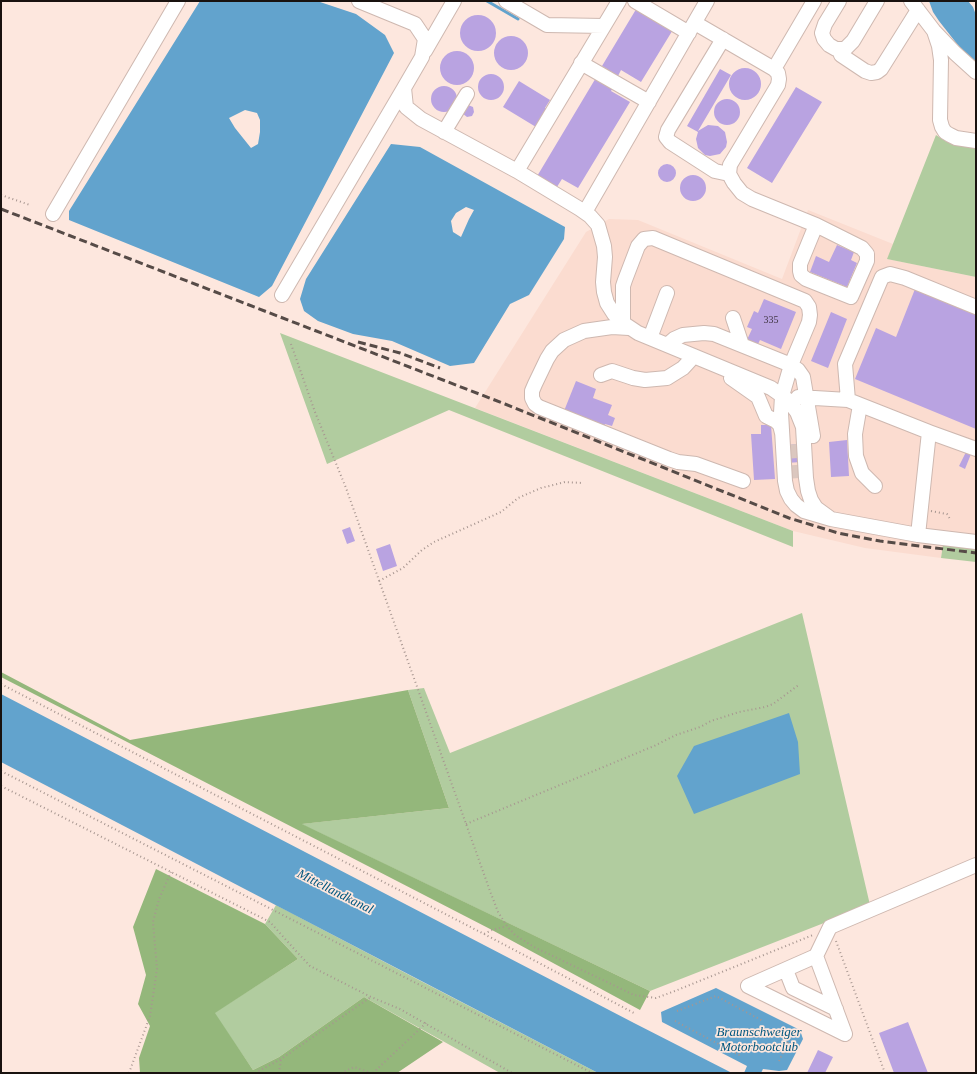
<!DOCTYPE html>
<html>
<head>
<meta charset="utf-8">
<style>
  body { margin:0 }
  #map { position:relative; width:977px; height:1074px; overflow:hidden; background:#fde7de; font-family:"Times New Roman",serif }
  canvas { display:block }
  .frame { position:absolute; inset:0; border:2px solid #19120f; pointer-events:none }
</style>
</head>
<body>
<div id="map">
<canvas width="977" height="1074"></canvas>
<div class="frame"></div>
</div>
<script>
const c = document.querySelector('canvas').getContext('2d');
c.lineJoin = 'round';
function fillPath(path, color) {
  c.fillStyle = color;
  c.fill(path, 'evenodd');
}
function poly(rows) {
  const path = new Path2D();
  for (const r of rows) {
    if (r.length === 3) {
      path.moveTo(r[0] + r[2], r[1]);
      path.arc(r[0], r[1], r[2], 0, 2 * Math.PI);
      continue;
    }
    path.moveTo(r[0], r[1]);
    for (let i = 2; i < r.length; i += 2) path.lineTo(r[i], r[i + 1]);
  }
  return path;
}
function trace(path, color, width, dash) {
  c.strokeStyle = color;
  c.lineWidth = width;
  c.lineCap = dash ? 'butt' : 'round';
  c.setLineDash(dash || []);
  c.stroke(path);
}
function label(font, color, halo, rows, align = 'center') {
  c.font = font + ' "Times New Roman",serif';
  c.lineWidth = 3.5;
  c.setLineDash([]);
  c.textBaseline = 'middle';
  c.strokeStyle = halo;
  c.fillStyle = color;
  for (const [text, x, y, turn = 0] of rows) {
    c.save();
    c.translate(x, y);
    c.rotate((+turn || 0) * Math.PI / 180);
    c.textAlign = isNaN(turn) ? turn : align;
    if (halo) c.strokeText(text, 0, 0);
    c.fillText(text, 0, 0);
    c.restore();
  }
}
fillPath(poly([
  [808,210,893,244,888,259,976,277,976,536,945,532,941,558,865,548,793,531,475,408,586,232,609,219,638,220,782,279]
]), '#fbdcd0');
fillPath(poly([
  [936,135,947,142,976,145,976,277,887,259],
  [280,333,793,531,793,547,449,410,327,464],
  [976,536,976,562,941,558,944,538],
  [802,613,870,905,650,991,301,824,449,808,408,690,424,688,450,753],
  [276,905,415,978,598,1073,500,1073,364,997,279,1057,253,1070,214,1013,298,959,265,924]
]), '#b1cc9f');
fillPath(poly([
  [1,672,130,740,408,690,449,808,302,824,650,991,640,1010,492,930,1,677],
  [156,869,265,924,298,959,215,1013,253,1070,279,1057,364,997,443,1042,397,1073,140,1073,139,1058,150,1026,138,1004,146,975,133,927]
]), '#94b77b');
fillPath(poly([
  [200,1,317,1,356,14,385,35,394,53,272,286,259,297,69,220,69,211],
  [245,110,257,113,260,120,260,132,258,144,251,148,235,128,229,118],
  [929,1,968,1,973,7,976,15,976,62,961,49,939,21,933,12],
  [391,144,420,147,565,227,564,239,529,295,510,304,474,363,450,366,392,341,353,334,318,321,304,311,300,299,306,279],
  [466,207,474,210,469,219,461,237,453,232,451,221,456,213],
  [1,694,634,1023,732,1073,598,1073,1,762],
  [789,713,798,742,800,774,694,814,677,776,694,746],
  [716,988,800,1030,803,1039,787,1070,779,1071,763,1069,761,1073,744,1073,747,1066,662,1022,661,1012]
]), '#62a3cd');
trace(poly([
  [487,1,518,19]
]), '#62a3cd', 3);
fillPath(poly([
  [638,6,654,16,652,19,656,22,658,18,674,28,641,82,621,70,618,76,602,66],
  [478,33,18],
  [511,53,17],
  [457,68,17],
  [745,84,16],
  [720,69,731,75,698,131,708,125,718,126,725,132,727,142,726,147,720,154,710,156,705,155,698,148,696,139,698,132,687,126],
  [491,87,13],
  [597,76,614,86,611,91,630,102,578,188,562,179,555,190,536,178],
  [519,81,550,100,545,108,551,112,536,127,503,107],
  [444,99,13],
  [796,87,822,102,772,183,747,168],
  [727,112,13],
  [468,105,473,107,474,112,472,116,467,117,462,113],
  [667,173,9],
  [693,188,13],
  [837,245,854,252,851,260,857,263,847,287,810,272,816,256,829,262],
  [915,289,976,314,976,429,855,379,876,328,896,337],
  [764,299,796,312,781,349,760,340,757,346,746,342,752,329,747,327,754,311,758,313],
  [831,312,847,319,828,368,811,361],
  [576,381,596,389,593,398,612,405,608,415,615,418,612,426,605,424,604,427,564,411],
  [761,425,771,425,775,479,754,480,751,434,761,434],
  [847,440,849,476,831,477,829,442],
  [800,444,801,462,786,463,785,445],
  [966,452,971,454,965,469,959,466],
  [350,527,355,541,347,544,342,530],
  [390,544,397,566,383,571,376,549],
  [908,1022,928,1073,894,1073,879,1033],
  [818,1050,833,1057,825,1073,807,1073]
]), '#b9a3e1');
trace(poly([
  [797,444,799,478]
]), '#dbc7bf', 14, [14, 7]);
const minor = poly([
  [359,1,415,24,425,39,422,57,404,88,406,107,421,119,517,171,580,209,590,216,598,225,604,246,605,257,603,282,604,292,607,303,614,314,623,323,638,333,771,388,788,400,797,412,803,427,806,478,808,491,811,500,816,508,831,519],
  [506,1,547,25,604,26],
  [635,1,689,33],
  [814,1,774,69,778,73,779,79,778,85,730,165,729,174,734,183,742,193,752,199,816,225],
  [839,1,825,24,822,33,824,39,829,45,836,49,845,49,853,41,877,1],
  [911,1,934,31,955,53,976,72],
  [695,23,774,69],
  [934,31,939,46,941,60,940,120,942,127,945,132,950,135,956,138,976,141],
  [723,39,668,130,666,137,670,142,715,171,729,174],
  [839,49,841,55,865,71,871,73,877,72,881,69,918,10],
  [425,51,454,1],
  [581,63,649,102],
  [444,132,467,94],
  [517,171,619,1],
  [585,212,707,1],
  [53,214,178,1],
  [816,225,862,248,867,254,867,261,851,297,806,279,801,275,800,271,800,264,816,225],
  [282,295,404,88],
  [733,318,742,345],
  [623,323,623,286,625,280,638,246,644,239,653,238,805,301,809,307,810,315,809,322,791,365,782,396,781,413,785,481,787,491,791,499,796,505,804,511,831,519,918,535,976,542],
  [629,328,612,327,584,331,564,340,552,351,547,359,535,384,532,391,532,398,535,404,539,407,669,459,678,462,696,464,743,481],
  [650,338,667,293],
  [667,345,674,339,683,335,704,333,714,334,791,365,798,370,803,377,813,436],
  [601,375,612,371,633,378,645,380,667,378,683,368,694,356],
  [731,378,758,397,766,416,776,421,780,425,782,433],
  [798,397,848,400,929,432,918,535],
  [848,400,845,364,882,277,890,274,905,278,976,307],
  [860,405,855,434,856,456,862,473,875,486],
  [929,432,976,449],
  [816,956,748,986,845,1034],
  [786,970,793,988,836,1009],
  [845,1034,816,956,830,927,976,865]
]);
trace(minor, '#ceb8b0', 16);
trace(poly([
  [1,195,30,205],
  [291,344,315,412,346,488,490,891,498,912,507,926,515,935,534,947,634,995,656,998,675,991,813,935],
  [931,511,947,514,950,519],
  [379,581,403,568,422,550,434,542,501,512,518,498,541,488,565,482,583,483],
  [1,684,484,934,492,930,507,926],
  [1,771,592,1073],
  [1,786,270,922,296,951,310,966,371,997,400,1009,512,1073],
  [466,824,654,746,676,735,700,727,711,721,739,712,765,707,773,704,800,684],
  [484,934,634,1013],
  [836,941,885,1073],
  [677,1011,716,996,763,1021],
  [675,1021,741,1056],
  [779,1061,790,1038],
  [129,1073,150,1016,157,969,153,922,159,899,171,872],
  [255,1073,281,1059,371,997],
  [279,1073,281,1059],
  [341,1073,354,1067,371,1073],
  [373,1073,426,1023]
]), '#a79690', 2, [1, 3]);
trace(minor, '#fff', 14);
trace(poly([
  [1,209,505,404,789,518,838,533,880,541,976,553],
  [358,342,400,353,440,368]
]), '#564b47', 3, [8, 4]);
label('10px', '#413644', null, [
  ["335",771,320]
]);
label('italic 13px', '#00567f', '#fde7de', [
  ["Mittellandkanal",335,892,27],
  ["Braunschweiger",759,1033],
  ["Motorbootclub",759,1048]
]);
</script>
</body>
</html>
